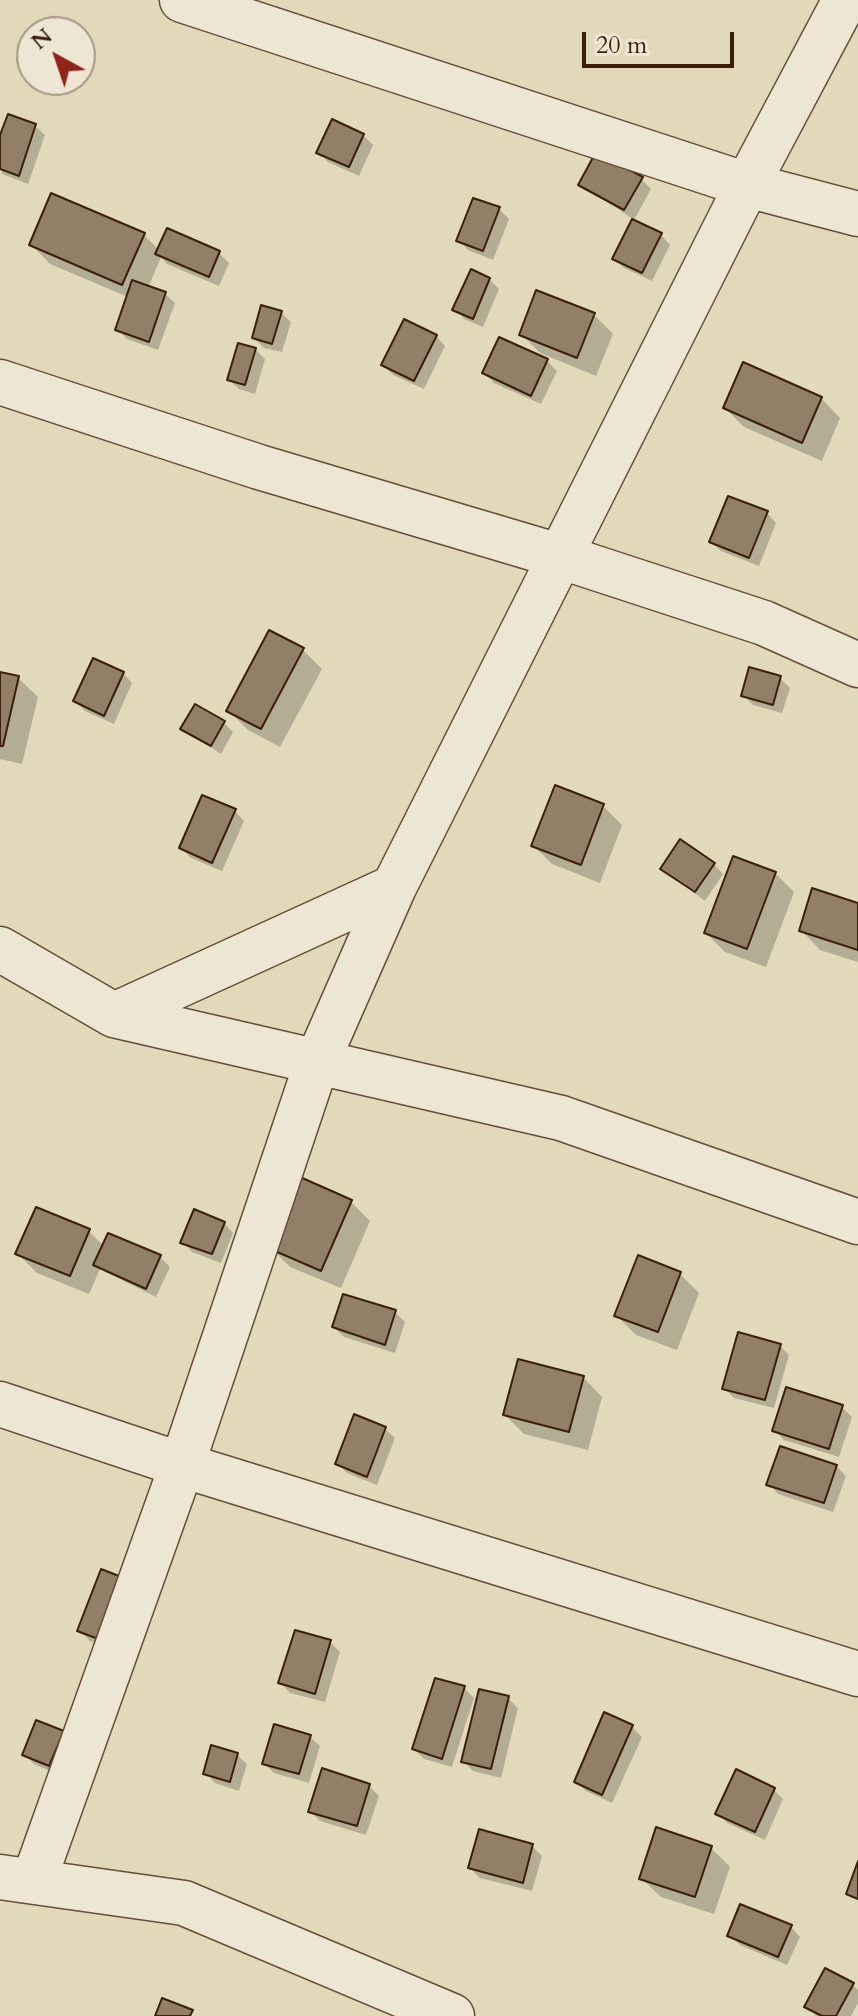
<!DOCTYPE html>
<html>
<head>
<meta charset="utf-8">
<style>
  body { margin:0 }
  #map { position:relative; width:858px; height:2016px; overflow:hidden; background:#e2d9bb; font-family:Cardo,serif }
  canvas { display:block }
  .north { position:absolute; left:16px; top:16px; width:80px; height:80px; box-sizing:border-box; background:#ece6d3; border:2px solid #a69684; border-radius:50%; rotate:320deg; font-size:22px; font-weight:700; line-height:32px; text-align:center; color:#3c1e0d }
  .north::after { content:''; display:block; margin:auto; width:28px; height:36px; background:#8f2418; clip-path:polygon(50% 0,100% 100%,50% 72%,0 100%) }
  .scale { position:absolute; left:582px; top:32px; width:152px; height:36px; box-sizing:border-box; border:4px solid #3c1e0d; border-top:0; padding-left:10px; font-size:24px; line-height:28px; white-space:nowrap; color:#3c1e0d; -webkit-text-stroke:6px #ece6d3; paint-order:stroke }
</style>
</head>
<body>
<div id="map">
<canvas width="858" height="2016"></canvas>
<div class="north">N</div>
<div class="scale">20 m</div>
</div>
<script>
const c = document.querySelector('canvas').getContext('2d');
c.lineJoin = 'round';
function fillPath(path, color) {
  c.fillStyle = color;
  c.fill(path, 'evenodd');
}
function poly(rows) {
  const path = new Path2D();
  for (const r of rows) {
    path.moveTo(r[0], r[1]);
    for (let i = 2; i < r.length; i += 2) path.lineTo(r[i], r[i + 1]);
  }
  return path;
}
function trace(path, color, width, dash) {
  c.strokeStyle = color;
  c.lineWidth = width;
  c.lineCap = dash ? 'butt' : 'round';
  c.setLineDash(dash || []);
  c.stroke(path);
}
fillPath(poly([
  [35,126,45,135,28,184,2,174,0,141],
  [363,135,373,145,359,176,328,162,319,153],
  [641,179,651,189,634,220,581,184],
  [499,209,509,219,493,260,468,250,459,240],
  [143,234,159,250,219,253,229,263,219,286,167,264,161,257,148,288,165,294,175,303,158,350,127,339,117,329,128,297,50,264,31,244],
  [661,235,670,245,652,281,624,268,614,259],
  [489,279,499,289,483,327,464,319,455,309],
  [281,313,291,322,282,352,264,348,254,338],
  [594,315,613,334,596,376,540,353,521,334],
  [436,336,445,346,424,389,393,375,383,365],
  [255,349,265,359,255,394,239,389,229,380],
  [547,361,557,371,541,404,494,383,484,373],
  [821,398,840,418,822,461,744,427,725,408],
  [767,513,776,523,759,566,721,551,711,542],
  [303,650,322,669,280,747,248,730,229,711],
  [123,673,132,683,114,724,85,711,75,701],
  [0,674,18,678,38,697,22,764,0,759],
  [780,678,790,688,782,713,753,705,743,695],
  [224,723,233,732,221,754,183,729],
  [603,806,622,825,600,883,552,864,533,845],
  [235,811,244,821,222,871,191,858,181,848],
  [714,864,723,874,705,901,663,869],
  [775,873,794,892,766,967,725,952,706,933],
  [858,905,858,962,820,950,801,930],
  [351,1202,370,1221,341,1288,290,1267,271,1248],
  [224,1223,233,1233,221,1263,192,1252,183,1242],
  [88,1231,104,1246,160,1257,170,1267,156,1297,100,1269,89,1294,37,1273,18,1254],
  [679,1273,699,1293,677,1350,636,1335,617,1316],
  [395,1312,405,1322,395,1353,344,1337,334,1327],
  [780,1346,789,1355,774,1408,734,1398,724,1388],
  [583,1377,602,1397,588,1450,524,1434,505,1415],
  [842,1407,852,1417,839,1457,784,1440,774,1430],
  [385,1429,395,1438,377,1485,347,1473,338,1464],
  [836,1466,846,1476,833,1512,778,1494,769,1484],
  [102,1572,119,1652,90,1641,80,1631],
  [330,1642,340,1652,325,1702,290,1693,281,1683],
  [464,1688,474,1698,452,1767,424,1759,414,1749],
  [508,1698,518,1708,501,1778,473,1771,463,1761],
  [632,1727,642,1737,612,1803,586,1791,576,1781],
  [63,1733,72,1743,59,1775,34,1764,24,1754],
  [310,1737,320,1746,309,1783,274,1773,264,1763],
  [237,1755,247,1764,239,1791,215,1783,206,1773],
  [369,1786,379,1796,366,1835,320,1821,310,1811],
  [774,1790,783,1799,765,1840,727,1823,718,1813],
  [532,1846,542,1856,532,1891,480,1878,470,1868],
  [711,1848,730,1867,714,1914,661,1897,641,1878],
  [791,1927,800,1937,787,1965,740,1945,730,1935],
  [853,1985,858,1990,858,2003,851,2016,816,2016,807,2006]
]), '#0003');
const building = poly([
  [8,114,36,124,19,176,0,169,0,135,8,114],
  [332,119,364,134,349,167,316,153,332,119],
  [596,152,643,177,624,210,578,185,596,152],
  [51,193,145,233,122,285,29,245,51,193],
  [473,198,500,207,483,251,456,241,473,198],
  [632,219,662,233,642,273,612,259,632,219],
  [167,228,220,251,209,277,155,254,167,228],
  [471,269,490,278,473,319,452,310,471,269],
  [132,280,166,292,149,342,115,330,132,280],
  [536,290,595,313,577,358,519,335,536,290],
  [261,305,282,311,272,344,252,338,261,305],
  [404,319,437,335,414,381,381,365,404,319],
  [499,337,548,359,531,396,482,373,499,337],
  [238,343,256,348,245,385,227,380,238,343],
  [743,362,822,397,802,443,723,408,743,362],
  [728,496,768,511,749,558,709,542,728,496],
  [269,630,304,648,261,729,226,711,269,630],
  [93,658,124,672,104,716,73,701,93,658],
  [749,667,781,676,773,705,741,696,749,667],
  [0,672,19,676,3,746,0,746,0,672],
  [195,704,225,721,211,746,180,729,195,704],
  [555,785,604,804,581,865,531,846,555,785],
  [202,795,236,809,212,863,179,848,202,795],
  [680,839,715,863,695,892,660,869,680,839],
  [733,856,776,872,747,949,704,933,733,856],
  [812,888,858,903,858,950,799,931,812,888],
  [300,1177,352,1200,321,1271,268,1248,300,1177],
  [36,1207,90,1229,70,1276,15,1254,36,1207],
  [194,1209,225,1222,212,1254,180,1243,194,1209],
  [108,1233,161,1255,146,1289,93,1265,108,1233],
  [638,1255,681,1272,658,1332,614,1316,638,1255],
  [343,1294,396,1310,385,1345,332,1327,343,1294],
  [738,1332,781,1344,765,1400,722,1389,738,1332],
  [518,1359,584,1376,569,1432,503,1415,518,1359],
  [786,1387,843,1405,829,1449,772,1431,786,1387],
  [354,1414,386,1427,367,1477,335,1464,354,1414],
  [780,1446,837,1465,824,1503,766,1485,780,1446],
  [101,1569,132,1581,109,1643,77,1631,101,1569],
  [295,1630,331,1640,315,1694,278,1683,295,1630],
  [435,1678,465,1686,442,1759,412,1749,435,1678],
  [479,1689,509,1696,491,1769,461,1762,479,1689],
  [604,1712,633,1725,602,1795,574,1782,604,1712],
  [36,1720,64,1731,49,1766,22,1755,36,1720],
  [274,1724,311,1735,299,1774,262,1764,274,1724],
  [211,1745,238,1753,230,1782,203,1774,211,1745],
  [322,1768,370,1784,357,1826,308,1812,322,1768],
  [736,1769,775,1788,755,1832,715,1814,736,1769],
  [656,1827,712,1846,695,1897,639,1879,656,1827],
  [479,1829,533,1844,523,1883,468,1868,479,1829],
  [858,1861,858,1899,846,1894,858,1861],
  [740,1904,792,1925,778,1957,727,1936,740,1904],
  [825,1968,854,1983,836,2016,822,2016,804,2007,825,1968],
  [162,1998,193,2010,190,2016,155,2016,162,1998]
]);
fillPath(building, '#927f67');
trace(building, '#3c1e0d', 2);
const minor = poly([
  [182,0,747,185,858,214],
  [0,382,259,467,559,556,764,623,858,665],
  [0,949,114,1015,561,1118,858,1222],
  [114,1015,394,887],
  [0,1404,182,1465,858,1674],
  [0,1877,184,1903,452,2016],
  [34,1880,182,1465,317,1062,394,887,747,185,845,0]
]);
trace(minor, '#664d38', 47);
trace(minor, '#ece6d3', 44);
</script>
</body>
</html>
